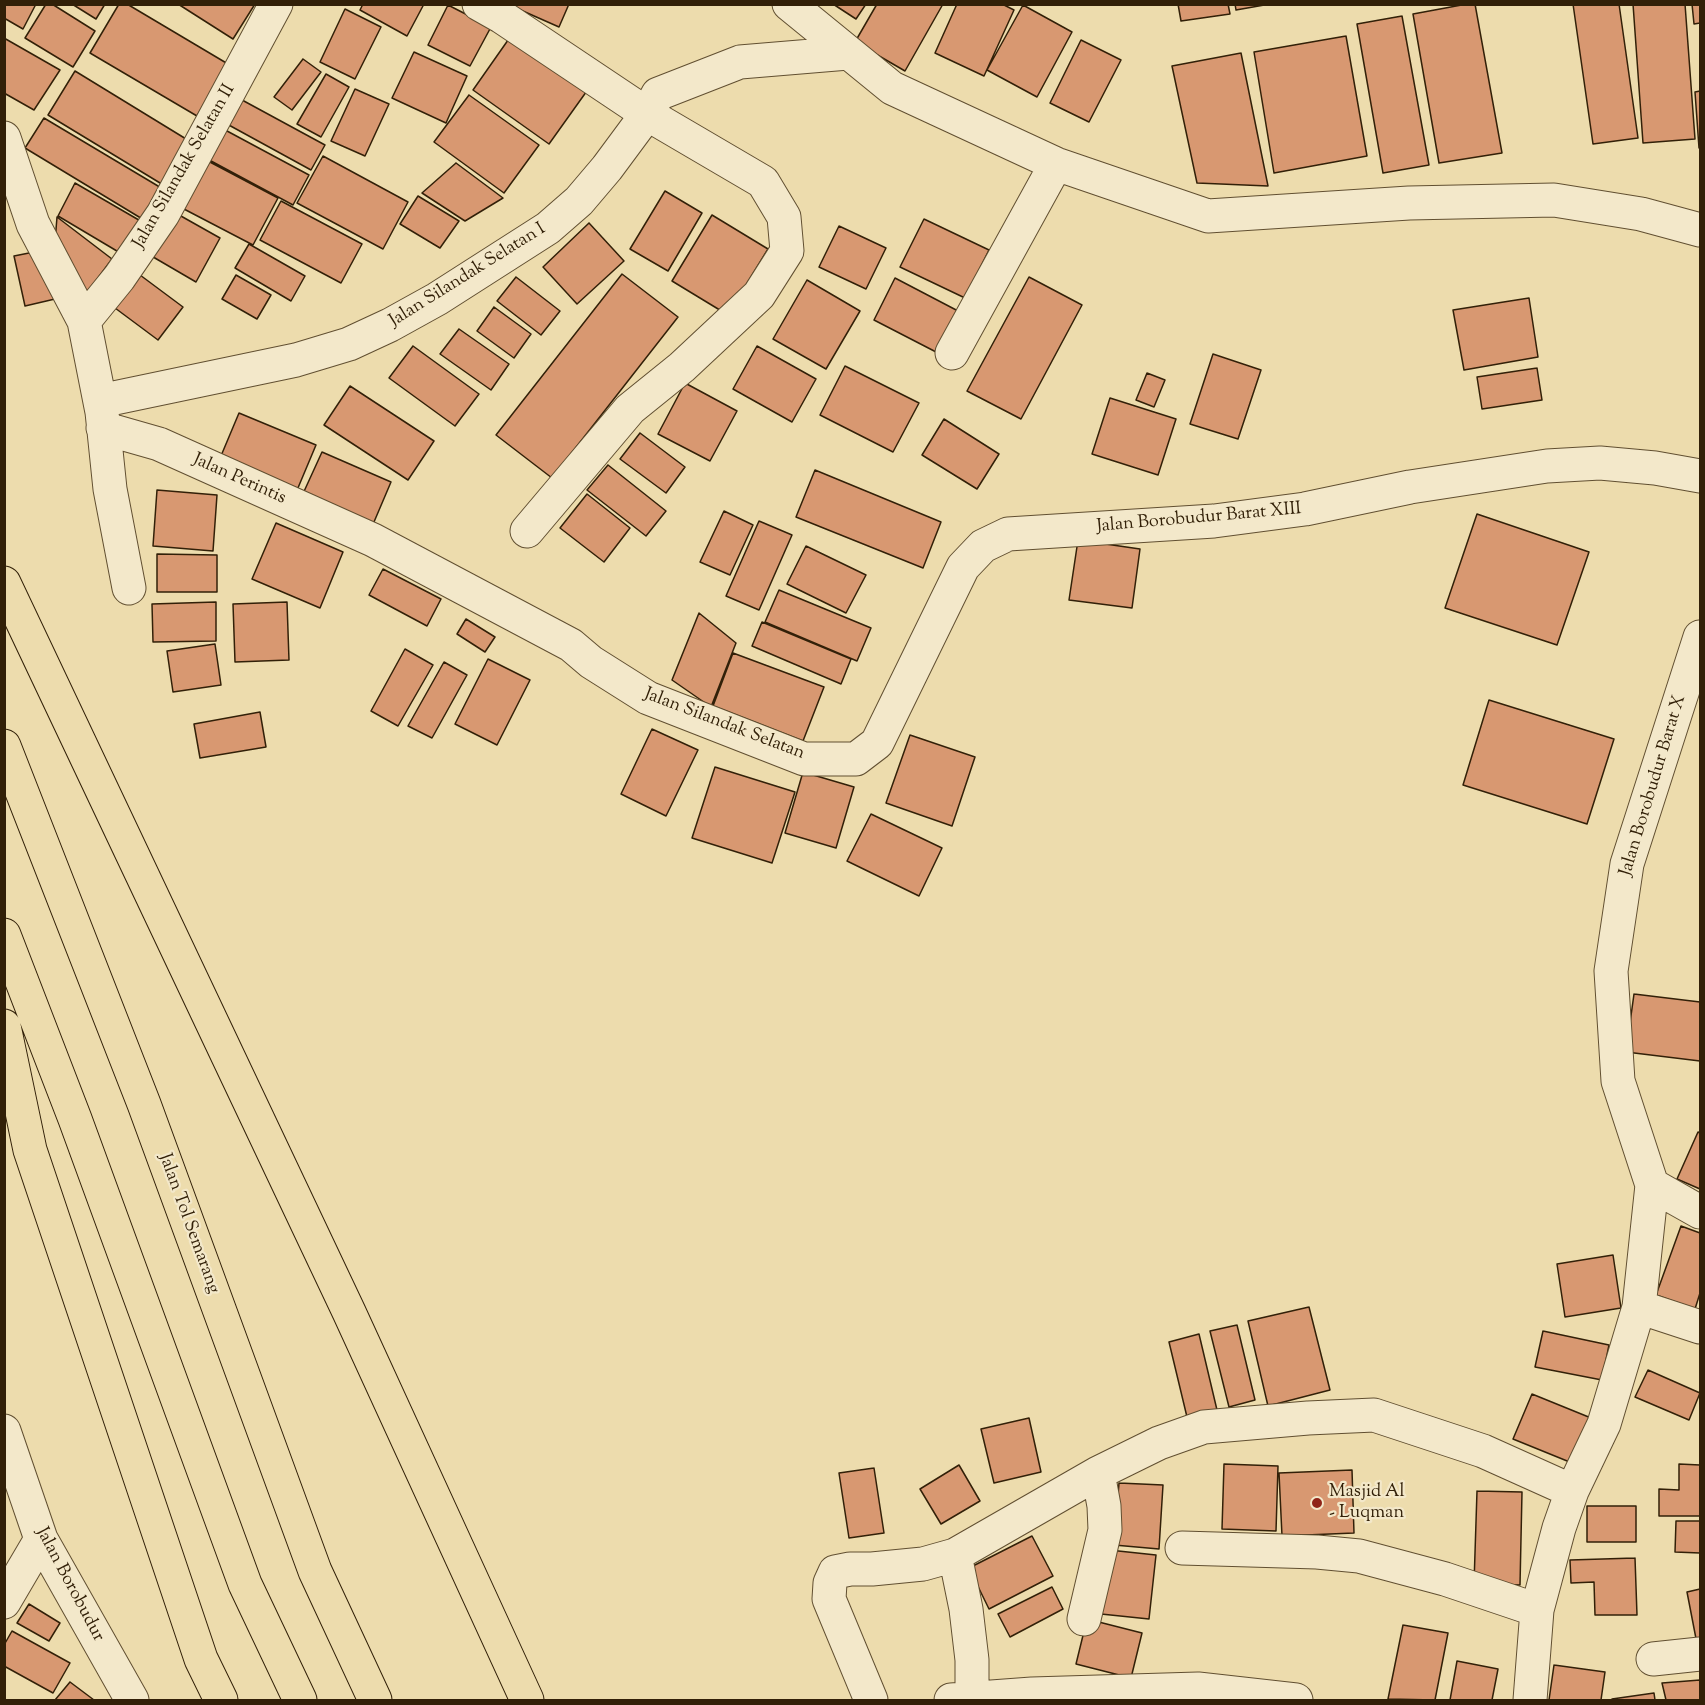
<!DOCTYPE html>
<html>
<head>
<meta charset="utf-8">
<style>
  body { margin:0 }
  #map { position:relative; width:1705px; height:1705px; overflow:hidden; background:#eddcad; font-family:"Sorts Mill Goudy",serif }
  canvas { display:block }
  .frame { position:absolute; inset:0; border:6px solid #322008; pointer-events:none }
</style>
</head>
<body>
<div id="map">
<canvas width="1705" height="1705"></canvas>
<div class="frame"></div>
</div>
<script>
const c = document.querySelector('canvas').getContext('2d');
c.lineJoin = 'round';
function fillPath(path, color) {
  c.fillStyle = color;
  c.fill(path, 'evenodd');
}
function poly(rows) {
  const path = new Path2D();
  for (const r of rows) {
    path.moveTo(r[0], r[1]);
    for (let i = 2; i < r.length; i += 2) path.lineTo(r[i], r[i + 1]);
  }
  return path;
}
function trace(path, color, width, dash) {
  c.strokeStyle = color;
  c.lineWidth = width;
  c.lineCap = dash ? 'butt' : 'round';
  c.setLineDash(dash || []);
  c.stroke(path);
}
function label(font, color, halo, rows, align = 'center') {
  c.font = font + ' "Sorts Mill Goudy",serif';
  c.lineWidth = 4.5;
  c.setLineDash([]);
  c.textBaseline = 'middle';
  c.strokeStyle = halo;
  c.fillStyle = color;
  for (const [text, x, y, turn = 0] of rows) {
    c.save();
    c.translate(x, y);
    c.rotate((+turn || 0) * Math.PI / 180);
    c.textAlign = isNaN(turn) ? turn : align;
    if (halo) c.strokeText(text, 0, 0);
    c.fillText(text, 0, 0);
    c.restore();
  }
}
const building = poly([
  [4,4,36,4,23,29,4,18,4,4],
  [46,4,52,4,95,31,73,67,25,38,46,4],
  [72,4,105,4,96,19,72,4],
  [119,4,127,4,228,64,197,116,90,53,119,4],
  [178,4,255,4,233,39,178,4],
  [363,4,424,4,407,36,360,10,363,4],
  [507,4,569,4,559,27,507,4],
  [833,4,866,4,856,19,833,4],
  [877,4,943,4,905,71,855,42,877,4],
  [957,4,1002,4,1014,10,984,76,935,53,957,4],
  [1178,4,1228,4,1230,14,1181,21,1178,4],
  [1235,4,1270,4,1236,10,1235,4],
  [1467,4,1475,4,1502,153,1439,163,1413,14,1467,4],
  [1573,4,1619,4,1638,138,1593,144,1573,4],
  [1633,4,1685,4,1695,139,1643,143,1633,4],
  [1692,4,1700,4,1700,23,1694,24,1692,4],
  [448,5,491,27,470,66,428,45,448,5],
  [1023,5,1072,32,1037,97,987,70,1023,5],
  [345,9,381,27,355,79,320,62,345,9],
  [1402,16,1429,165,1383,173,1357,24,1402,16],
  [513,33,589,88,549,144,473,90,513,33],
  [1346,36,1367,156,1274,173,1254,52,1346,36],
  [4,38,60,70,34,110,4,93,4,38],
  [1081,40,1121,60,1089,122,1050,103,1081,40],
  [414,52,467,76,446,123,392,98,414,52],
  [1241,53,1268,186,1197,183,1172,66,1241,53],
  [303,59,321,72,292,110,274,97,303,59],
  [75,71,191,142,165,186,48,115,75,71],
  [326,74,349,87,321,137,297,124,326,74],
  [355,89,389,104,365,156,331,141,355,89],
  [1700,91,1700,148,1699,148,1695,92,1700,91],
  [231,94,325,145,311,170,216,118,231,94],
  [469,95,539,145,504,193,434,142,469,95],
  [44,118,163,189,144,220,25,148,44,118],
  [214,124,309,175,293,205,198,154,214,124],
  [323,156,408,202,383,249,297,203,323,156],
  [208,161,278,198,253,245,182,208,208,161],
  [456,163,503,198,465,221,422,193,456,163],
  [75,183,144,223,127,257,58,216,75,183],
  [665,191,702,213,668,271,630,249,665,191],
  [418,196,459,221,440,248,400,224,418,196],
  [281,201,362,244,341,283,260,240,281,201],
  [172,211,220,238,196,282,148,254,172,211],
  [712,215,768,249,728,315,672,281,712,215],
  [57,217,112,259,86,294,55,242,57,217],
  [924,219,989,250,965,298,900,267,924,219],
  [589,223,624,261,577,304,543,267,589,223],
  [839,226,886,248,866,289,819,267,839,226],
  [249,244,305,276,291,301,235,268,249,244],
  [44,250,55,299,25,306,14,256,44,250],
  [136,272,183,307,158,340,111,305,136,272],
  [622,274,678,317,552,478,496,435,622,274],
  [236,275,271,295,257,319,222,299,236,275],
  [516,277,560,311,541,335,497,301,516,277],
  [1029,277,1082,305,1021,419,967,391,1029,277],
  [895,278,960,312,938,353,874,320,895,278],
  [807,280,860,311,826,369,773,339,807,280],
  [1529,298,1538,357,1464,370,1453,310,1529,298],
  [494,307,531,334,514,358,477,331,494,307],
  [459,329,509,364,491,390,440,354,459,329],
  [413,346,479,394,455,426,389,378,413,346],
  [757,346,816,379,792,422,733,389,757,346],
  [1213,354,1261,370,1238,439,1190,424,1213,354],
  [845,366,919,403,893,452,820,415,845,366],
  [1537,368,1542,400,1482,409,1477,377,1537,368],
  [1147,373,1165,380,1154,407,1136,400,1147,373],
  [685,383,737,411,710,461,658,434,685,383],
  [350,386,434,441,408,480,324,425,350,386],
  [1110,398,1176,419,1158,475,1092,454,1110,398],
  [239,413,316,445,295,495,218,463,239,413],
  [944,419,999,454,977,489,922,455,944,419],
  [640,433,685,467,666,493,620,459,640,433],
  [322,452,391,482,371,529,301,498,322,452],
  [608,465,666,511,646,536,587,490,608,465],
  [815,470,941,522,923,568,796,517,815,470],
  [157,490,217,495,213,551,153,546,157,490],
  [587,494,630,528,604,562,560,528,587,494],
  [724,511,753,525,730,575,700,562,724,511],
  [1477,514,1589,552,1557,645,1445,608,1477,514],
  [759,521,792,535,759,610,726,596,759,521],
  [276,523,343,552,320,608,252,579,276,523],
  [1078,540,1140,549,1132,608,1069,600,1078,540],
  [806,546,866,575,846,613,787,584,806,546],
  [157,554,217,555,217,592,157,592,157,554],
  [383,569,441,599,427,626,369,595,383,569],
  [779,590,871,628,857,661,765,622,779,590],
  [216,602,216,641,153,642,152,604,216,602],
  [287,602,289,660,235,662,233,604,287,602],
  [699,613,736,643,711,707,672,680,699,613],
  [466,619,495,637,485,652,457,634,466,619],
  [762,622,851,659,841,684,752,646,762,622],
  [215,644,221,685,173,692,167,651,215,644],
  [405,649,433,665,398,726,371,711,405,649],
  [733,653,824,687,803,741,713,706,733,653],
  [488,659,530,680,497,745,455,724,488,659],
  [444,662,467,675,432,738,408,726,444,662],
  [1489,700,1614,739,1587,824,1463,785,1489,700],
  [260,712,266,747,200,758,194,724,260,712],
  [652,729,698,750,666,816,621,794,652,729],
  [910,735,975,757,952,826,886,803,910,735],
  [715,767,795,792,772,863,692,838,715,767],
  [803,772,854,787,836,848,785,833,803,772],
  [871,814,942,848,919,896,847,861,871,814],
  [1634,994,1700,1002,1700,1061,1626,1052,1634,994],
  [1698,1132,1700,1133,1700,1189,1677,1179,1698,1132],
  [1681,1226,1700,1233,1700,1293,1695,1309,1656,1295,1681,1226],
  [1613,1255,1621,1308,1565,1317,1557,1264,1613,1255],
  [1309,1307,1330,1390,1268,1406,1248,1321,1309,1307],
  [1237,1325,1255,1400,1229,1407,1210,1331,1237,1325],
  [1543,1331,1609,1345,1602,1380,1535,1367,1543,1331],
  [1199,1334,1217,1410,1187,1417,1169,1342,1199,1334],
  [1648,1370,1700,1393,1689,1420,1635,1397,1648,1370],
  [1532,1394,1596,1420,1577,1465,1513,1439,1532,1394],
  [1029,1418,1041,1472,994,1483,981,1429,1029,1418],
  [1224,1464,1278,1466,1276,1531,1222,1529,1224,1464],
  [1679,1464,1700,1465,1700,1516,1659,1516,1659,1489,1679,1490,1679,1464],
  [959,1465,980,1501,941,1524,920,1489,959,1465],
  [874,1468,884,1533,849,1538,839,1473,874,1468],
  [1352,1470,1354,1533,1282,1536,1279,1473,1352,1470],
  [1119,1483,1163,1485,1159,1549,1114,1545,1119,1483],
  [1477,1491,1522,1492,1520,1585,1474,1584,1477,1491],
  [1587,1506,1636,1506,1636,1542,1587,1542,1587,1506],
  [1676,1521,1700,1521,1700,1553,1675,1552,1676,1521],
  [1032,1536,1053,1576,989,1609,969,1568,1032,1536],
  [1109,1550,1156,1555,1149,1619,1101,1614,1109,1550],
  [1635,1558,1637,1615,1595,1615,1594,1582,1571,1583,1570,1560,1635,1558],
  [1052,1587,1063,1609,1010,1637,998,1614,1052,1587],
  [1700,1589,1700,1648,1698,1649,1687,1592,1700,1589],
  [29,1604,60,1623,49,1641,17,1623,29,1604],
  [1087,1619,1142,1633,1131,1678,1076,1664,1087,1619],
  [1403,1625,1448,1633,1435,1700,1388,1699,1403,1625],
  [12,1631,70,1663,53,1693,4,1666,4,1645,12,1631],
  [1457,1661,1498,1669,1492,1700,1450,1700,1457,1661],
  [1554,1665,1605,1672,1601,1700,1549,1700,1554,1665],
  [1700,1680,1700,1700,1666,1700,1662,1683,1700,1680],
  [70,1682,94,1700,55,1700,70,1682],
  [1654,1693,1655,1700,1612,1700,1612,1699,1654,1693]
]);
fillPath(building, '#d89871');
trace(building, '#322008', 1.5);
const minor = poly([
  [479,4,502,17,647,114,763,182,784,217,787,251,759,295,682,367,630,409,527,531],
  [789,4,892,88,1056,164,1208,216,1409,203,1554,200,1641,214,1700,230],
  [4,138,33,224,84,321,102,412,110,489,129,588],
  [84,321,119,278,163,214,276,4],
  [952,353,1056,164],
  [100,401,296,360,349,344,390,325,437,299,548,228,579,201,607,168,647,114,658,94,740,62,848,53],
  [103,428,159,444,373,540,571,645,591,662,648,698,804,759,856,759,877,743,963,567,983,546,1008,534,1214,521,1305,509,1410,487,1547,466,1600,463,1655,468,1700,476],
  [1652,1185,1700,1212],
  [1639,1307,1700,1327],
  [4,1431,41,1539,132,1700],
  [1182,1548,1317,1552,1359,1556,1445,1579,1537,1610,1559,1528,1572,1491,1604,1424,1639,1307,1652,1185,1618,1081,1611,971,1627,864,1700,637],
  [955,1555,966,1609,972,1660,972,1699],
  [4,1602,41,1539],
  [1084,1619,1105,1530,1104,1506,1098,1473],
  [1653,1659,1700,1654],
  [871,1700,829,1599,830,1583,835,1572,850,1569,872,1569,923,1564,955,1555,1098,1473,1159,1443,1204,1427,1308,1418,1374,1415,1483,1451,1572,1491],
  [951,1700,1032,1694,1198,1689,1296,1700],
  [1530,1700,1537,1610]
]);
const highway = poly([
  [4,583,349,1312,527,1700],
  [4,746,144,1104,315,1571,375,1700],
  [4,935,75,1119,245,1584,300,1700],
  [4,1026,30,1150,201,1659,221,1700]
]);
trace(minor, '#614f31', 35);
trace(highway, '#322008', 35);
trace(minor, '#f3e8ca', 33);
trace(highway, '#eddcad', 33);
for (const [x, y, r, color] of [
  [1317,1503,6,"#8f2418"]
]) {
  const dot = new Path2D();
  dot.arc(x, y, r, 0, 2 * Math.PI);
  c.fillStyle = color;
  c.fill(dot);
  trace(dot, '#f3e8ca', 2);
}
label('18px', '#322008', '#f3e8ca', [
  ["Jalan Silandak Selatan II",185,167,-60],
  ["Jalan Silandak Selatan I",468,276,-32],
  ["Jalan Perintis",239,480,24],
  ["Jalan Borobudur Barat XIII",1199,519,-5],
  ["Jalan Silandak Selatan",724,725,21],
  ["Jalan Borobudur Barat X",1654,786,-73],
  ["Jalan Tol Semarang",188,1224,70],
  ["Jalan Borobudur",69,1585,62]
]);
label('18px', '#322008', '#f3e8ca', [
  ["Masjid Al",1329,1493],
  ["- Luqman",1329,1514]
], 'left');
</script>
</body>
</html>
